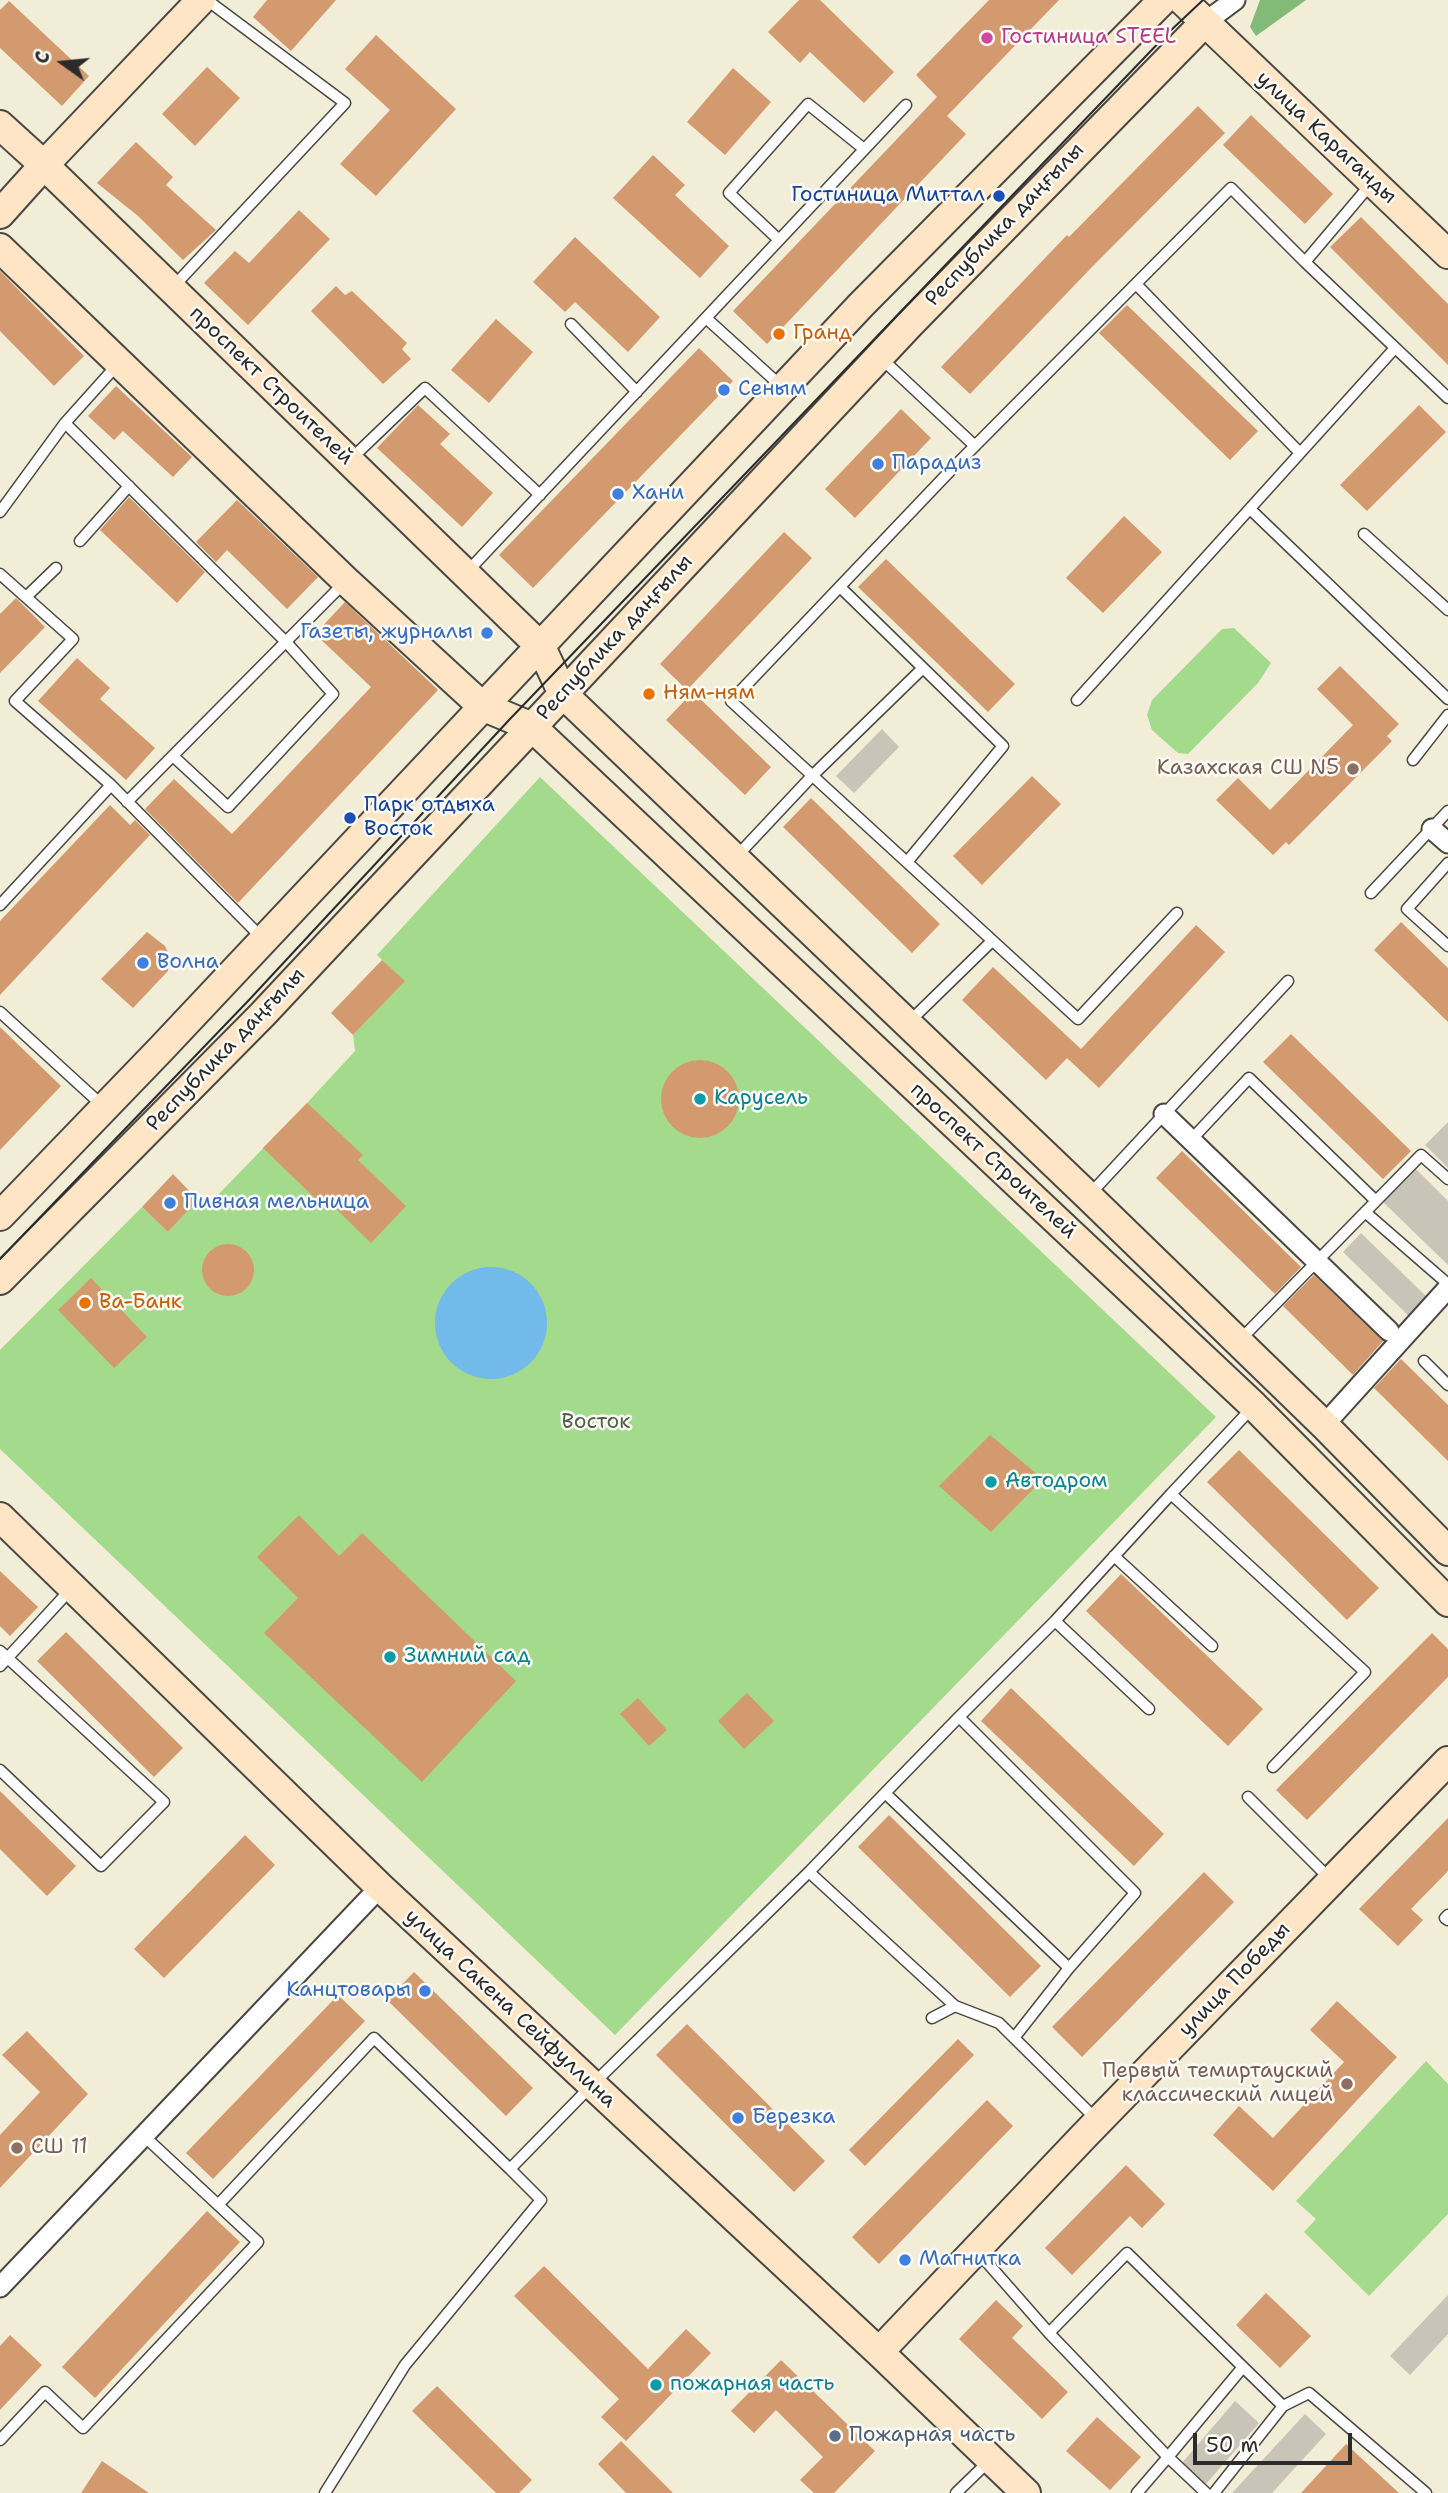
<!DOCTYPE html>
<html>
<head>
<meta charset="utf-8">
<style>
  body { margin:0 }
  #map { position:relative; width:1448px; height:2493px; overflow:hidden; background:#f2edd7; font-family:"Shantell Sans",sans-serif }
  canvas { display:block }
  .north { position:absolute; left:28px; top:28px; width:70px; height:70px; -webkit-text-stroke:5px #fdfcf7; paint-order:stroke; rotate:285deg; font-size:19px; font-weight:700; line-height:28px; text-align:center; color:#2b2b2b }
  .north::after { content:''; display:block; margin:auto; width:24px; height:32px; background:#2b2b2b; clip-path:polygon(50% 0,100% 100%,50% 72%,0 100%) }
  .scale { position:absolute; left:1193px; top:2433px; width:159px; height:32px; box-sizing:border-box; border:4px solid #2b2b2b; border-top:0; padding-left:9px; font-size:21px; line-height:24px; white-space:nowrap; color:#2b2b2b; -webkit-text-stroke:5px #fdfcf7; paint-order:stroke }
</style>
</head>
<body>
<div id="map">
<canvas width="1448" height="2493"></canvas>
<div class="north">С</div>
<div class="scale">50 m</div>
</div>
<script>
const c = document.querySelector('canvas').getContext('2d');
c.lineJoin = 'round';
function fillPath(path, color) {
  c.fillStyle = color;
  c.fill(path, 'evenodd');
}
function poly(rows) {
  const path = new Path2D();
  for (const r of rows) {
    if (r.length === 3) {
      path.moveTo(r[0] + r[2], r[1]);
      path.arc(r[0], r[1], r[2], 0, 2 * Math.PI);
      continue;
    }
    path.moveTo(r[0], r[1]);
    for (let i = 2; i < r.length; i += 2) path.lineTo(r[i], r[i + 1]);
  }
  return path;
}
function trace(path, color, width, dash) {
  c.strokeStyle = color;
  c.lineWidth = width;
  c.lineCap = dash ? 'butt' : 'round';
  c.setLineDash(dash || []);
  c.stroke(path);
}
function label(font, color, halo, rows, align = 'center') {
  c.font = font + ' "Shantell Sans",sans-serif';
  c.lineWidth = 5;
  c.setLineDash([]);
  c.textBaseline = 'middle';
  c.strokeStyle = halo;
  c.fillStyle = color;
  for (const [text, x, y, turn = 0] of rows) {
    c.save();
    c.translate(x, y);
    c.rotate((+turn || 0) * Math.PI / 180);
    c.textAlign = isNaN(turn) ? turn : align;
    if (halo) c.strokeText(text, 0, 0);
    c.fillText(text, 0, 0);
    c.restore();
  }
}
fillPath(poly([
  [882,729,899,747,854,793,836,776],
  [1448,1122,1448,1168,1425,1145],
  [1416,1169,1448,1201,1448,1265,1383,1202],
  [1361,1233,1432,1302,1414,1321,1343,1252],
  [1448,2295,1448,2334,1410,2375,1390,2356],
  [1235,2401,1259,2423,1206,2484,1182,2463],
  [1305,2414,1326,2434,1272,2493,1232,2493]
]), '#c8c4b8');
fillPath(poly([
  [1234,628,1271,663,1258,683,1188,754,1178,753,1152,730,1147,715,1152,700,1222,629],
  [540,777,1216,1417,615,2035,0,1449,0,1350,142,1207,168,1232,198,1200,214,1199,307,1103,355,1051,353,1035,404,981,377,955],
  [1426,2061,1448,2084,1448,2214,1369,2296,1304,2232,1316,2219,1296,2201]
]), '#a4da8b');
fillPath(poly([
  [1260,0,1306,0,1256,36,1250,27]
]), '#83ba77');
fillPath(poly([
  [491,1323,56]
]), '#72baea');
fillPath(poly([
  [267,0,336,0,291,51,253,17],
  [799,0,820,0,894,72,864,103,810,52,800,63,768,32],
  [989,0,1059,0,947,116,966,134,767,344,733,311,937,97,916,75],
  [9,1,89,76,62,106,0,48,0,10],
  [376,35,456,109,376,196,340,164,390,110,345,69],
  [207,67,240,98,195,146,162,114],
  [733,68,771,102,725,155,687,122],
  [1198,106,1225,133,1092,267,970,394,941,367,1067,235,1069,237],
  [1251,115,1333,194,1305,224,1223,145],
  [136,142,173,177,166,185,216,230,183,260,138,216,97,183],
  [653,155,685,185,675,195,729,246,700,278,613,198],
  [299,210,330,239,248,325,204,283,235,251,249,263],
  [1361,217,1448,304,1448,365,1330,247],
  [575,237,660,317,628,352,575,302,565,312,533,282],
  [0,271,84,356,54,386,0,331],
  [336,286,345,295,352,291,407,343,402,349,411,359,383,384,311,311],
  [1127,305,1258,431,1230,460,1099,333],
  [496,319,533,352,489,403,451,370],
  [699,348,733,381,533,588,499,555],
  [116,386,192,457,173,477,123,431,114,440,88,416],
  [418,405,450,434,440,444,493,493,462,527,377,448],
  [1419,405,1446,432,1367,511,1340,485],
  [901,409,931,438,855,518,825,489],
  [129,497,205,572,177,603,100,530],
  [237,500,318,577,287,609,227,550,216,562,196,542],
  [1124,516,1162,552,1103,613,1066,578],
  [784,532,812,558,687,690,660,664],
  [886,559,1015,684,988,712,858,587],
  [16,598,45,627,0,673,0,614],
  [345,602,438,690,238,903,145,809,174,779,232,834,371,687,315,634],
  [77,658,110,688,100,699,155,748,126,780,38,701],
  [1340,666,1399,724,1387,736,1392,741,1289,845,1286,842,1273,855,1216,800,1238,778,1270,810,1353,725,1317,689],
  [693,692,771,767,745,795,666,720],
  [1032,776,1061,804,982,885,953,856],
  [811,798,940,924,912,953,783,827],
  [110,805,130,825,135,820,150,835,0,995,0,921],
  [1401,922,1448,968,1448,1022,1374,950],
  [1196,925,1225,952,1099,1088,1067,1058,1046,1080,962,1000,993,967,1081,1049],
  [147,932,165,946,169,955,168,971,133,1008,101,979],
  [382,960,405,981,353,1035,331,1013],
  [0,1027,61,1086,0,1150],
  [1291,1034,1411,1151,1383,1179,1263,1062],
  [700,1099,39],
  [307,1103,363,1155,358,1160,406,1206,371,1243,322,1195,317,1200,263,1148],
  [1182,1151,1301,1267,1275,1294,1156,1178],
  [173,1174,198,1200,168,1232,142,1207],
  [228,1270,26],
  [1314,1275,1383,1341,1353,1375,1283,1306],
  [91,1278,147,1337,114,1368,58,1310],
  [1401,1359,1448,1405,1448,1461,1374,1388],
  [990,1435,1043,1479,991,1532,939,1486],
  [1239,1450,1379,1588,1347,1620,1207,1482],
  [299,1515,339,1556,362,1533,516,1681,422,1782,264,1633,298,1598,257,1557],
  [0,1571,38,1607,10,1636,0,1626],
  [1121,1574,1263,1709,1228,1746,1086,1611],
  [66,1632,183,1748,154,1777,37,1661],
  [1432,1633,1448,1649,1448,1677,1307,1820,1276,1790],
  [1011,1688,1164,1834,1134,1866,981,1721],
  [747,1693,774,1721,744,1749,718,1721],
  [638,1698,667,1730,649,1746,620,1714],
  [0,1791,76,1866,47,1896,0,1849],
  [889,1815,1041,1966,1010,1997,858,1847],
  [1448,1818,1448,1871,1411,1909,1423,1920,1398,1946,1359,1909],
  [245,1835,275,1865,164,1978,134,1949],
  [1204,1872,1234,1902,1082,2057,1052,2027],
  [414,1972,533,2088,506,2116,387,2000],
  [338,1995,365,2021,213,2179,186,2153],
  [1337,2001,1397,2057,1273,2191,1213,2135,1239,2106,1273,2138,1344,2062,1310,2030],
  [687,2024,825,2161,794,2192,656,2055],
  [27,2031,88,2094,0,2188,0,2135,40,2092,2,2055],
  [958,2039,974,2055,865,2166,849,2150],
  [987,2100,1013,2126,879,2264,852,2237],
  [1126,2165,1165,2204,1142,2228,1130,2216,1072,2275,1045,2248],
  [207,2211,240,2242,95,2398,62,2367],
  [544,2266,648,2369,686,2329,711,2353,626,2441,601,2417,619,2399,514,2296],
  [1266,2293,1311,2336,1280,2368,1236,2325],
  [996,2300,1023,2326,1012,2338,1068,2392,1042,2419,959,2339],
  [10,2335,42,2365,0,2410,0,2346],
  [781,2360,875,2451,834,2493,814,2493,800,2480,823,2457,776,2410,754,2433,731,2411],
  [437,2386,532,2480,519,2493,496,2493,412,2411],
  [1097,2417,1141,2457,1110,2490,1066,2451],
  [621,2441,673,2493,626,2493,598,2464],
  [1346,2444,1399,2493,1301,2493],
  [102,2461,149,2493,81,2493]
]), '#d3996f');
const lane = poly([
  [779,240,729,193,808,104,864,149],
  [1305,262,1448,398],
  [1136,284,1300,453],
  [174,286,345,103,207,0],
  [706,318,781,386],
  [571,324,637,392],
  [882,359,975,446],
  [117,365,65,423,286,642,333,694,228,807,173,756],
  [352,458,425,388,540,495],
  [1250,509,1448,699],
  [0,512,65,423],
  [1364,534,1448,610],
  [80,541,129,486],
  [468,571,906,105],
  [0,574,73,639,15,701,111,785],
  [840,587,1003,746,907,862],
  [26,597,56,568],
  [1077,700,1395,348],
  [1413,760,1448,715],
  [127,802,343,584],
  [736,857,812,776,923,668],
  [1448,863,1407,909,1448,946],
  [1371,893,1448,811],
  [0,905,111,785,262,938],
  [1177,913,1078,1019,731,701,950,471,1231,188,1305,262,1370,185],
  [0,1012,104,1107],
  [910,1021,992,941],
  [1191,1140,1249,1078,1376,1201],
  [1091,1193,1288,981],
  [1365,1212,1448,1284],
  [1241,1339,1421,1155,1448,1179],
  [1424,1361,1448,1385],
  [1251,1409,1171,1494,1365,1672,1273,1767],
  [1114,1556,1212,1646],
  [1055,1621,1149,1709],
  [0,1651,164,1802,101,1866,0,1770],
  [0,1666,71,1589],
  [959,1717,1055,1621,1171,1494],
  [1248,1797,1330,1879],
  [809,1872,885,1793,959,1717,1135,1893,1069,1968,885,1793],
  [1448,1915,1445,1918,1448,1920],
  [932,2018,955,2006],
  [1014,2038,1069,1968],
  [218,2205,374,2038,510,2169,591,2086,809,1872,955,2006,999,2023,1096,2119],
  [977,2251,1049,2333,1168,2457,1137,2493],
  [1049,2333,1127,2253,1243,2367,1168,2457,1206,2493],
  [1243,2367,1283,2406,1309,2393,1426,2493],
  [0,2440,45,2392,83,2428,258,2242,144,2136],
  [325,2493,405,2365,541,2200,510,2169],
  [956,2493,988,2462],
  [1214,2493,1283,2406]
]);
const street = poly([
  [1204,23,1235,0],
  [1432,829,1448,843],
  [1164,1114,1389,1331],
  [1324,1425,1448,1288],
  [0,2287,380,1887]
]);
const secondary = poly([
  [1182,0,1448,254],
  [0,125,44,165,541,647,563,694,1088,1196,1324,1425,1448,1551],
  [0,214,44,165,201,0],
  [0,248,346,581,482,706,532,727,1254,1406,1448,1602],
  [0,1216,161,1049,861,305,1163,0],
  [0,1280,262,1015,909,325,1204,23],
  [0,1517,380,1887,879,2352,1026,2493],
  [879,2352,1083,2137,1448,1761]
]);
trace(lane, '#494845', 13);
trace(street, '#494845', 23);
trace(secondary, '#494845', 32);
trace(lane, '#fff', 10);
trace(street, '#fff', 19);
trace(secondary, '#fde5c5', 28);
trace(poly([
  [0,1259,249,1000,510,719,1168,33,1203,0]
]), '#2b2b2b', 2);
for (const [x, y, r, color] of [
  [987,38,7,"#d1479c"],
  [999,196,7,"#1a4fb4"],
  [779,334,7,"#e8710a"],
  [724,390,7,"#3f7fe0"],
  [878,464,7,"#3f7fe0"],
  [618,494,7,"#3f7fe0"],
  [487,633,7,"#3f7fe0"],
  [649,694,7,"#e8710a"],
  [1353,769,7,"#8d6e63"],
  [350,818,7,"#1a4fb4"],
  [143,963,7,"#3f7fe0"],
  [700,1099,7,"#0f9aa8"],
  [170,1203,7,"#3f7fe0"],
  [85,1303,7,"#e8710a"],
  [991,1482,7,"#0f9aa8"],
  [390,1657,7,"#0f9aa8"],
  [425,1991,7,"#3f7fe0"],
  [1347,2084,7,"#8d6e63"],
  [738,2118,7,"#3f7fe0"],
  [17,2148,7,"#8d6e63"],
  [905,2260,7,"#3f7fe0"],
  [656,2385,7,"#0f9aa8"],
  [835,2436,7,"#5c6f8a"]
]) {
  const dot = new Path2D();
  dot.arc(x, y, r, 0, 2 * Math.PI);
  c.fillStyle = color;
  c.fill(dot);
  trace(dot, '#fdfcf7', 2.5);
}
label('21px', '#b23c85', '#fdfcf7', [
  ["Гостиница STEEL",1001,38]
], 'left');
label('21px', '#2b2b2b', '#fdfcf7', [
  ["улица Караганды",1326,138,43],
  ["Республика даңғылы",1005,225,-46],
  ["проспект Строителей",271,386,44],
  ["Республика даңғылы",615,638,-47],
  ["Республика даңғылы",226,1050,-46],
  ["проспект Строителей",993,1161,43],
  ["улица Победы",1235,1980,-46],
  ["улица Сакена Сейфуллина",510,2009,43]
]);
label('21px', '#164399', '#fdfcf7', [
  ["Гостиница Миттал",985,196],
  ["Парк отдыха",364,806,"left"],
  ["Восток",364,830,"left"]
], 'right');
label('21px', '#c56008', '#fdfcf7', [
  ["Гранд",793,334],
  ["Ням-ням",663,694],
  ["Ва-Банк",99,1303]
], 'left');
label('21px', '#366cbe', '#fdfcf7', [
  ["Сеным",738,390],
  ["Парадиз",892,464],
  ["Хани",632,494],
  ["Газеты, журналы",473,633,"right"],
  ["Волна",157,963],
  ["Пивная мельница",184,1203],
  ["Канцтовары",411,1991,"right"],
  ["Березка",752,2118],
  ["Магнитка",919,2260]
], 'left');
label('21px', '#785e54', '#fdfcf7', [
  ["Казахская СШ N5",1339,769],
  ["Первый темиртауский",1333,2072],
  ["классический лицей",1333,2096],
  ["СШ 11",31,2148,"left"]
], 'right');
label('21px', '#0d838f', '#fdfcf7', [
  ["Карусель",714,1099],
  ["Автодром",1005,1482],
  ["Зимний сад",404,1657],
  ["пожарная часть",670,2385]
], 'left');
label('21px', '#4f6048', '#fdfcf7', [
  ["Восток",596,1423]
]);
label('21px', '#4e5e75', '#fdfcf7', [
  ["Пожарная часть",849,2436]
], 'left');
</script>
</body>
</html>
